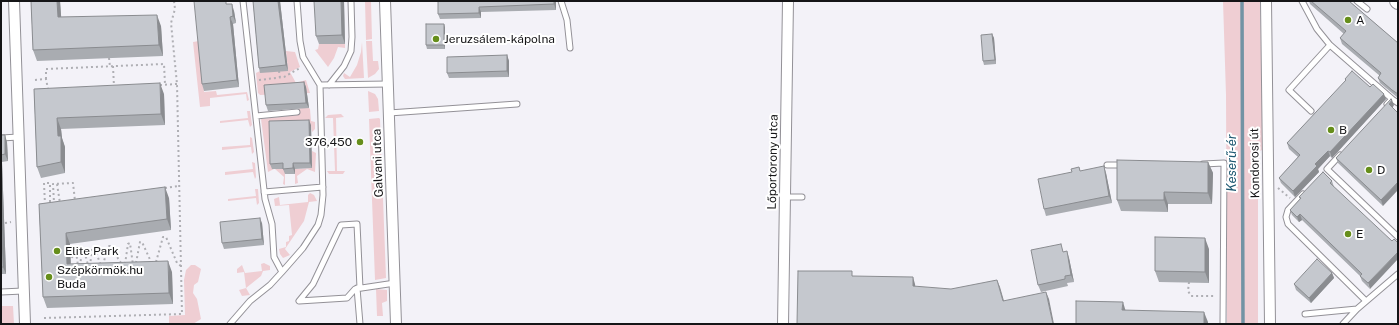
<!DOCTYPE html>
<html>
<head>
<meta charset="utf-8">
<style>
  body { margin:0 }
  #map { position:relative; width:1399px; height:325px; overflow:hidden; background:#f3f2f8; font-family:"Public Sans",sans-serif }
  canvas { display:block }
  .frame { position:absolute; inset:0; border:2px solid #151517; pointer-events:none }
</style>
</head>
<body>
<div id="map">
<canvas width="1399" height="325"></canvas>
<div class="frame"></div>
</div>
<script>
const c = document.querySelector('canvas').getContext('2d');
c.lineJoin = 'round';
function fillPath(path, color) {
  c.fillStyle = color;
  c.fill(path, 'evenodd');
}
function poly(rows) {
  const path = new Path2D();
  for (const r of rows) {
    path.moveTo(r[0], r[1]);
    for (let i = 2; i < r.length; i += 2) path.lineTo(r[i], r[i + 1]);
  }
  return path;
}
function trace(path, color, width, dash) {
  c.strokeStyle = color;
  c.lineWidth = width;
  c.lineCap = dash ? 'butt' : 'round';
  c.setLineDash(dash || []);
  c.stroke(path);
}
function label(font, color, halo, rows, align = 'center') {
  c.font = font + ' "Public Sans",sans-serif';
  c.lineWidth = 4;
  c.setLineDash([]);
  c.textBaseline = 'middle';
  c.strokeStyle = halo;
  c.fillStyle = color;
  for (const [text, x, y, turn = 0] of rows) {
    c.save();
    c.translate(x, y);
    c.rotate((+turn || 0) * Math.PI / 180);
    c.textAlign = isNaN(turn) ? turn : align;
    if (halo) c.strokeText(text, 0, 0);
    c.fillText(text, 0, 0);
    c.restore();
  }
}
fillPath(poly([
  [365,1,371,1,372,39,366,40],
  [1223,1,1260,1,1263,150,1258,151,1258,324,1227,324,1226,95],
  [199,41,204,92,216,91,217,95,247,92,249,100,247,101,246,94,210,98,210,106,200,107,193,42],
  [366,41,372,41,373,61,378,61,379,69,375,74,368,78],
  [362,42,364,78,345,79,343,76,344,73,350,77,357,65,361,52],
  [319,44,345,44,345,48,338,47,334,58,328,67,315,50,318,49],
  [286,51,295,52,300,67,290,72,296,83,306,80,310,93,260,95,258,93,256,73,260,71,288,71],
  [368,91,375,94,378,99,379,111,369,112],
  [308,107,310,109,311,121,315,122,315,129,312,132,311,125,274,169,268,172,261,119,297,115,297,109],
  [247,111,250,111,252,125,250,127,248,120,220,123,220,121,248,118],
  [341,114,344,117,336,118,337,171,345,171,343,174,329,174,327,171,335,171,333,118,325,118,328,115],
  [379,118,380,119,386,278,375,280,369,119],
  [250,137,252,138,254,152,252,154,251,147,222,150,222,147,250,145],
  [312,151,316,153,315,172,307,169,297,176,298,183,295,184,295,169,312,168],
  [252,162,255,163,256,177,255,179,253,172,225,175,225,172,253,169],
  [275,169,285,169,285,185,283,184,284,177],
  [255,189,258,189,259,203,257,205,256,198,228,201,228,199,256,196],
  [310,193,314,195,317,201,309,202,304,221,285,249,290,255,283,258,280,254,279,249,286,247,286,242,289,241,289,236,292,235,289,205,275,206,274,199,279,197,280,205,308,202,308,195],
  [264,263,270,266,270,270,263,271,261,276,246,288,250,295,242,296,239,290,246,288,244,272,237,273,237,269,242,265,245,273,262,271,261,264],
  [191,265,195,265,201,269,198,282,194,285,193,293,197,299,201,319,193,324,169,324,169,316,185,315,184,280,186,270],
  [376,289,387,290,387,301,382,303,383,316,377,316],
  [1,306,13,306,14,324,2,324,1,322]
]), '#efced3');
trace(poly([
  [1242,1,1243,324]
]), '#7293a4', 3.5);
const service = poly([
  [243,1,265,199,272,224,274,257,282,272,303,248,318,225,321,215,323,195,320,85],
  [297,1,300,41,303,57,320,85,388,84],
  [561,1,567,20,570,48],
  [1302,1,1317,29,1330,45,1392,99,1387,104],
  [1357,1,1367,9],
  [329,85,344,66,351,51,352,37,351,1],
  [1392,99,1398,103],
  [1311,111,1289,90,1330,45],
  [389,113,517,104],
  [256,116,297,112],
  [1,138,19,137],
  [1340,155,1327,169,1398,237],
  [1203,164,1224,163,1223,324],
  [1107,165,1123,165],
  [264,192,323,187],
  [1303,194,1288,210,1286,217,1288,224,1366,301],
  [785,197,802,197],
  [357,288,360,324],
  [360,288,357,224,341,225,313,284,299,301,347,298,355,289,395,283],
  [1,292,23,291],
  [1305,314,1357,309,1398,274],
  [230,324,250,301,270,285,282,272],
  [1343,324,1357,309]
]);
const minor = poly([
  [14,1,25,324],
  [385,1,396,324],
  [1266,1,1270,324],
  [783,324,788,1]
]);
const secondary = poly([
  [1397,1,1398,2]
]);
trace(service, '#939197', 7);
trace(minor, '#939197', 12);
trace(secondary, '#939197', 16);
trace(poly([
  [109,58,110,67],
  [113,66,114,87],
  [279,71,280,78],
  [46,79,46,69,164,64,165,84],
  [35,80,46,79,48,89],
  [259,80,284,77,300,68],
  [160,85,177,84],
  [57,184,60,203],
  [165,188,179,186],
  [1278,188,1290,198],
  [45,205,44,183,50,183,50,203,54,203,53,184,73,183,75,201],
  [5,223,11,222],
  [72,258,74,251,76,251,78,266],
  [156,262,163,237,166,237,177,263,181,266],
  [136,263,140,242,142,242,152,264],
  [125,264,128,244,130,243,133,265],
  [103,265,108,246,110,246,121,263],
  [80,266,82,250,84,250,88,265],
  [90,266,92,249,94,248,101,265],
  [1189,282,1188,291,1191,296,1216,296],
  [44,318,182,314,177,84,171,23,175,9,174,1]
]), '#afafb4', 2, [2, 3]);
trace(service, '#fff', 5);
trace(minor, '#fff', 10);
trace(secondary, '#fff', 14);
fillPath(poly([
  [31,1,60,1,61,17,161,26,163,56,37,61,33,50],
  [253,1,280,1,288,71,260,73,259,68],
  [344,1,345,44,319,44,316,36],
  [438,1,556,1,556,10,481,12,481,18,440,19,438,14],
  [1309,1,1349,1,1398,43,1398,98,1380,83,1378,78,1380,76,1342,44,1340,38,1344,34,1310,4],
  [228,4,234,11,236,23,233,24,239,87,204,91,202,84],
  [444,24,445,28,445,49,427,49,426,45],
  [992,34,994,38,996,64,984,65,983,61],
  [507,55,509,61,509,77,449,78,447,73],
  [1345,79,1370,87,1386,99,1332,158,1330,156,1318,169,1319,172,1295,197,1281,183,1279,178,1298,157,1289,149,1287,143,1346,81],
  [304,82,306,87,309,108,268,111,266,105],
  [34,89,164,94,165,125,61,129,62,138,65,147,65,173,41,178,37,167],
  [1394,105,1392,108,1383,206,1338,163,1336,158],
  [311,125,312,168,295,169,295,174,285,174,283,169,272,169,270,164],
  [1,135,7,142,8,161,2,162,6,274,1,274],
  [1208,162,1213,173,1212,204,1168,204,1168,212,1121,211,1117,200],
  [1079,167,1080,171,1106,173,1112,203,1046,216,1044,209],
  [1332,181,1334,187,1370,289,1362,281,1360,276,1302,220,1299,222,1292,215,1290,210,1300,199,1299,197],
  [169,198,171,230,70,244,71,264,172,272,173,304,47,308,43,297,39,204],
  [262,223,264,245,224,249,222,243],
  [1209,249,1209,283,1159,282,1155,271],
  [1064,252,1069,258,1074,282,1067,283,1068,286,1041,292,1038,285],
  [1332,273,1334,278,1311,303,1296,290,1294,284]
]), '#a9acb1');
fillPath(poly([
  [57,1,60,1,62,28,58,17],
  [278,1,280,1,288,71,286,65],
  [341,1,344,1,345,44,342,35],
  [554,1,556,1,556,10,554,4],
  [232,4,234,11,236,23,233,16],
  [479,7,481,12,481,18,479,13],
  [157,15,161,26,163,56,159,45],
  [230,17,233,24,239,87,237,80],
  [444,24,445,28,445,49,444,45],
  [992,34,994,38,996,64,995,60],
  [507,55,509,61,509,77,507,71],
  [304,82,306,87,309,108,306,103],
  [160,83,164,94,165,125,161,114],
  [1384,94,1386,99,1332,158,1330,152],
  [1392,100,1394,105,1391,110,1389,104],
  [1,115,2,134,1,132],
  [57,118,61,129,62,138,65,147,65,173,61,162,58,136],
  [309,120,311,125,312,168,310,163],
  [5,135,7,142,8,161,5,154],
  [1328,151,1330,156,1318,169,1319,172,1295,197,1293,191,1315,164],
  [1,158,2,162,6,274,3,267,1,191],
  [1208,162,1213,173,1212,204,1208,193],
  [293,163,295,169,295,174,293,168],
  [1104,166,1106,173,1112,203,1109,196],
  [1398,182,1398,190,1383,206,1381,200],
  [165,187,169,198,171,230,167,219],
  [1164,192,1168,204,1168,212,1164,200],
  [1300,214,1302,220,1299,222,1297,217],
  [260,218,262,223,264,245,262,239],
  [66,233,70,244,71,275,67,264],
  [1205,238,1209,249,1209,283,1205,272],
  [1067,251,1069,258,1074,282,1071,275],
  [1398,252,1398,259,1370,289,1368,283],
  [168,261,172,272,173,304,169,293],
  [1332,273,1334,278,1311,303,1309,298],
  [913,277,915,284,916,293,913,286],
  [997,280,1000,287,1006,308,1003,301],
  [1046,292,1049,299,1054,324,1053,324],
  [1123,302,1126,312,1122,310],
  [1204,312,1208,322,1208,324,1204,324]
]), '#8a8c90');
const building = poly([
  [31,1,57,1,58,17,157,15,159,45,33,50,31,1],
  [194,1,226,1,226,4,232,4,233,16,230,17,237,80,202,84,194,1],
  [253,1,278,1,286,65,259,68,253,1],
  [314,1,341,1,342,35,316,36,314,1],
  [438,1,554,1,554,4,479,7,479,13,438,14,438,1],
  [1311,1,1349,1,1398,43,1398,94,1392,90,1378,78,1381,73,1340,38,1346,31,1311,1],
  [426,24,444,24,444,45,426,45,426,24],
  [992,34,995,60,983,61,981,35,992,34],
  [507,55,507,71,447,73,447,57,507,55],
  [1352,71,1370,87,1373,84,1384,94,1330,152,1328,151,1315,164,1317,166,1293,191,1279,178,1300,155,1287,143,1346,80,1345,79,1352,71],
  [304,82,306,103,266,105,264,85,304,82],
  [160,83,161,114,57,118,58,136,61,136,61,162,37,167,34,89,160,83],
  [1391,99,1392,100,1389,104,1398,113,1398,182,1381,200,1336,158,1391,99],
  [309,120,310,163,293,163,293,168,283,169,283,163,270,164,269,121,309,120],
  [1,135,5,135,5,154,1,155,1,135],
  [1117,160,1208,162,1208,193,1164,192,1164,200,1117,200,1117,160],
  [1104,166,1109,196,1044,209,1038,179,1072,172,1071,169,1079,167,1080,171,1104,166],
  [1323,172,1332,181,1330,183,1392,241,1394,239,1398,243,1398,252,1368,283,1360,276,1362,274,1300,214,1297,217,1290,210,1301,198,1299,197,1323,172],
  [165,187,167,219,66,233,67,264,168,261,169,293,43,297,39,204,165,187],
  [1,191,3,267,1,267,1,191],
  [260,218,262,239,222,243,220,222,260,218],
  [1155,237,1205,238,1205,272,1155,271,1155,237],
  [1061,244,1063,252,1067,251,1071,275,1065,276,1065,279,1038,285,1031,250,1061,244],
  [1317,259,1332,273,1309,298,1294,284,1317,259],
  [798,271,852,271,852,276,913,277,913,286,951,289,997,280,1003,301,1046,292,1053,324,797,324,798,271],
  [1076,301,1123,302,1122,310,1204,312,1204,324,1076,324,1076,301]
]);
fillPath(building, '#c5c8ce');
trace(building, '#8a8c90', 1);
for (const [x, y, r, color] of [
  [1348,20,4,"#668e1b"],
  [436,39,4,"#668e1b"],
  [1331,130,4,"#668e1b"],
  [360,142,4,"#668e1b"],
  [1369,170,4,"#668e1b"],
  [1348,234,4,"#668e1b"],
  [57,251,4,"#668e1b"],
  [49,277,4,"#668e1b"]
]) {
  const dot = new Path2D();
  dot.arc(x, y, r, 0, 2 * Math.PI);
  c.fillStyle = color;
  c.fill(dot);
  trace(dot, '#fff', 1.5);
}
label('12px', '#151517', '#fff', [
  ["A",1356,20],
  ["Jeruzsálem-kápolna",444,39],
  ["B",1339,130],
  ["376,450",352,142,"right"],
  ["D",1377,170],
  ["E",1356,234],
  ["Elite Park",65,251],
  ["Szépkörmök.hu",57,270],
  ["Buda",57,284]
], 'left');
label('12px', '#151517', '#fff', [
  ["Lőportorony utca",773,162,-89],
  ["Galvani utca",378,163,-92],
  ["Kondorosi út",1255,163,-91]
]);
label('italic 13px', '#1d5871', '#fff', [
  ["Keserű-ér",1232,163,-90]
]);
</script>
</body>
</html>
